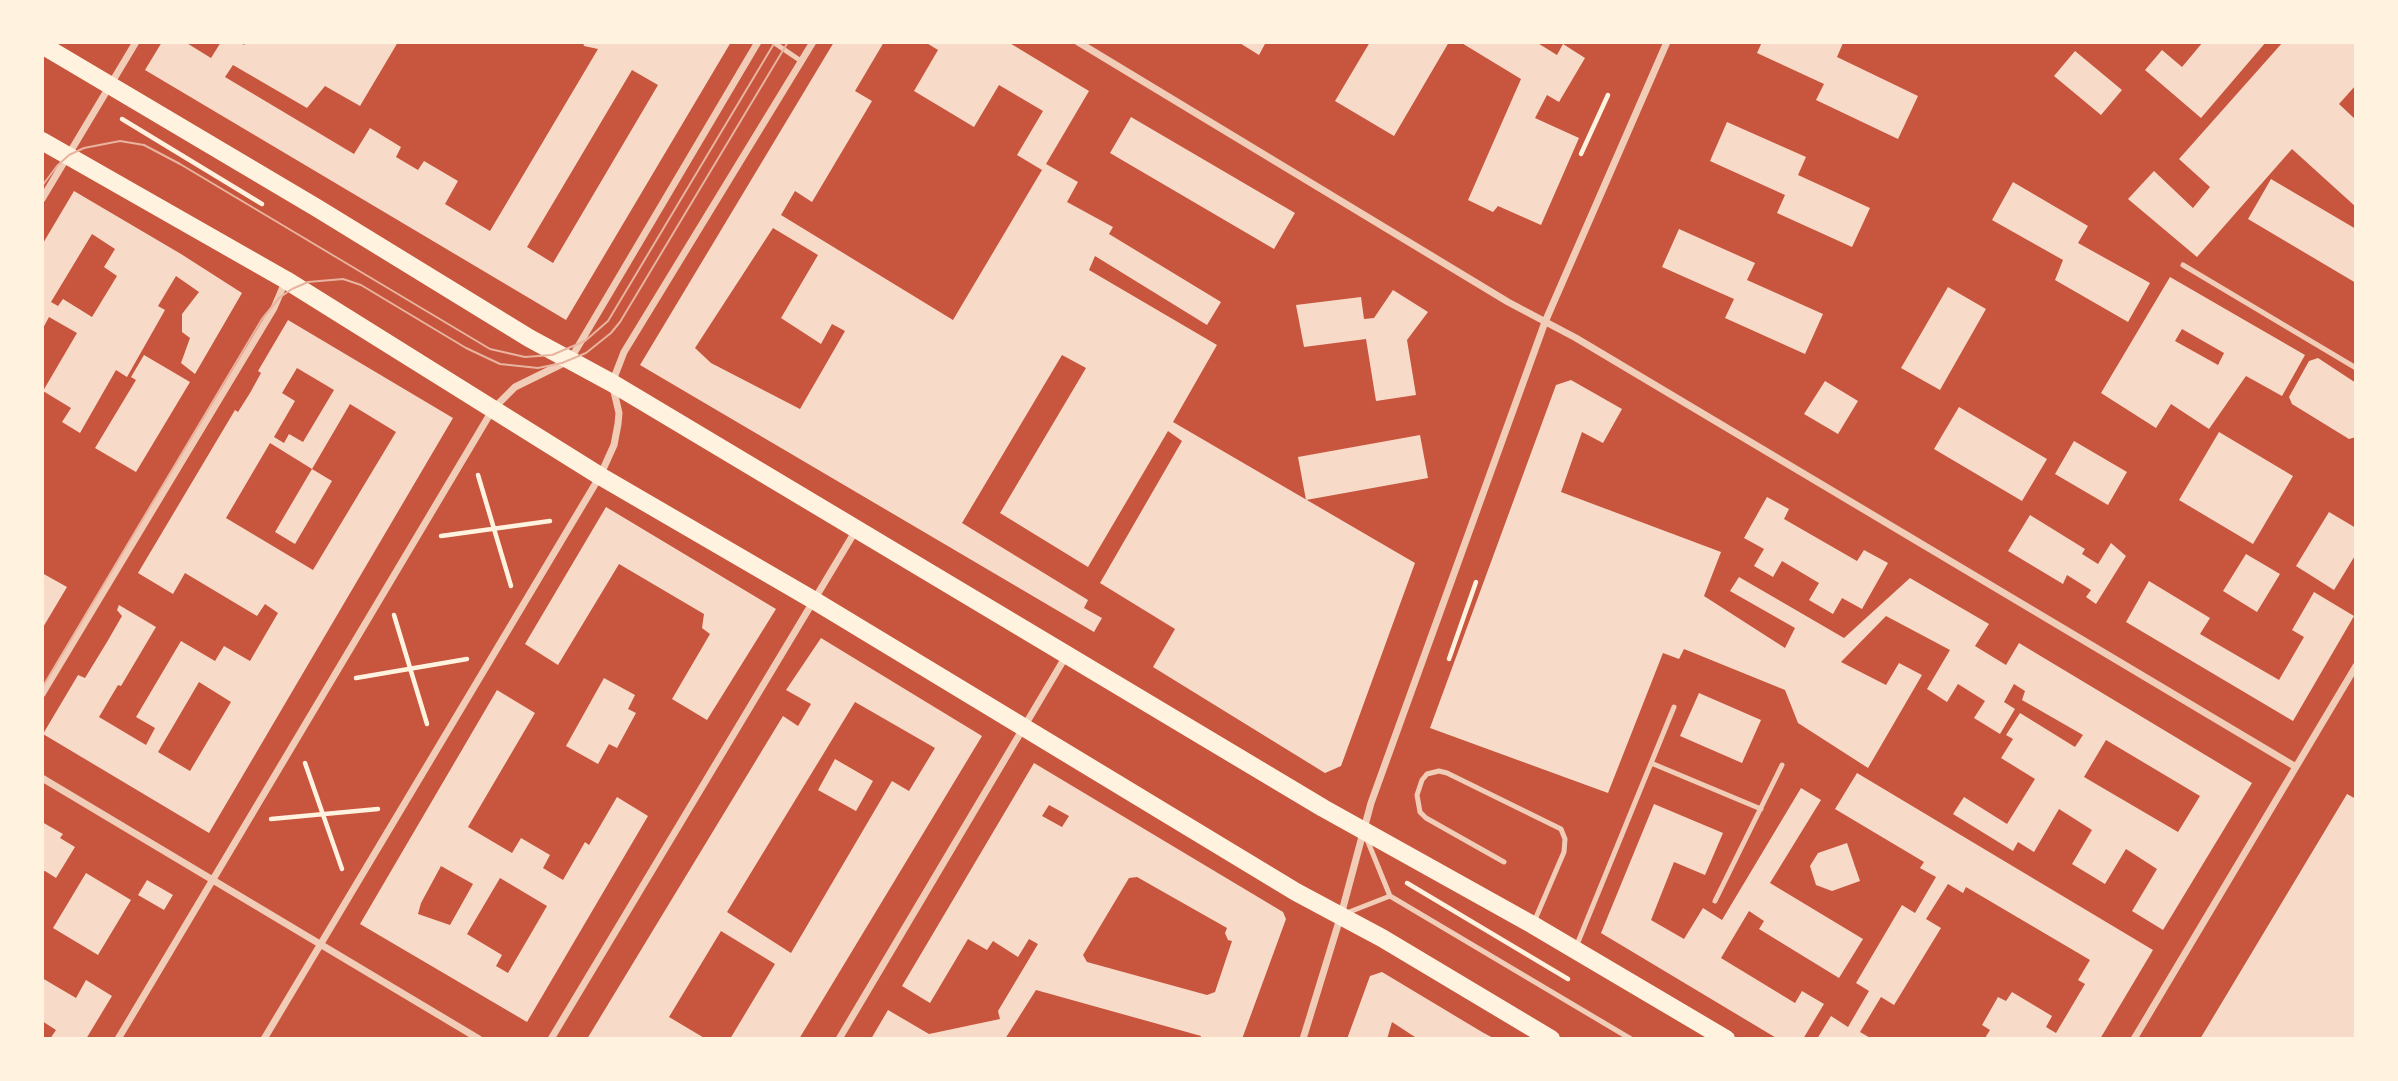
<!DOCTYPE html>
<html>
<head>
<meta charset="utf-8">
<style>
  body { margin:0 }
  #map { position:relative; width:2398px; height:1081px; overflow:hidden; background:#c8553d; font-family:Signika,sans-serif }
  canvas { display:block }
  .frame { position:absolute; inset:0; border:44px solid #fff3e0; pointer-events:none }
</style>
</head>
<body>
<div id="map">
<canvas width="2398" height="1081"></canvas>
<div class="frame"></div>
</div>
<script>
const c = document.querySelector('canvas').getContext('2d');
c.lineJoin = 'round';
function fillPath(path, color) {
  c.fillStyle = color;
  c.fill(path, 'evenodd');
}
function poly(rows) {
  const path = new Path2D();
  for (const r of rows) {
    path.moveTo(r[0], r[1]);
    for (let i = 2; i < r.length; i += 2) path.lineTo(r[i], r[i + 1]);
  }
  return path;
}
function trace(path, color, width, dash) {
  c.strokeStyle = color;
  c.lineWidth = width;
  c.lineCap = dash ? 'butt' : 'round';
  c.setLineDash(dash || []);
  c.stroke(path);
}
fillPath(poly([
  [162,42,185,42,211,58,221,42,240,42,244,45,246,42,398,42,360,106,325,86,307,108,233,65,225,77,354,154,370,128,401,147,396,157,418,170,424,161,458,181,445,204,490,231,598,49,584,46,583,42,731,42,566,320,145,70],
  [632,70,658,85,553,263,527,247],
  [834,42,884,42,855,91,872,101,812,202,795,191,781,215,953,320,1042,170,1017,155,1043,111,999,85,974,127,914,91,938,50,925,42,1008,42,1089,91,1046,164,1078,182,1067,202,1113,227,1109,234,1221,302,1207,325,1095,256,1089,270,1217,345,1173,422,1415,563,1341,766,1325,773,1153,667,1175,629,1100,583,1182,441,1168,431,1088,567,1000,513,1086,368,1062,355,962,523,1088,600,1084,608,1102,618,1094,632,640,365],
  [773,228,818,255,781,318,821,344,832,324,845,331,800,409,711,363,695,348],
  [1238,42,1266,42,1259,55],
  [1370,42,1449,42,1394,136,1335,101],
  [1460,42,1536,42,1557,55,1563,44,1585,58,1559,102,1547,95,1535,118,1579,138,1541,225,1498,206,1493,212,1468,200,1521,79],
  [1762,42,1840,42,1843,43,1837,57,1918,96,1898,139,1816,100,1824,84,1757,53],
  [2203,42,2266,42,2201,118,2145,70,2162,50,2182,67],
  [2283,42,2356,42,2356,85,2339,104,2356,120,2356,207,2292,149,2197,257,2128,199,2154,171,2193,208,2210,187,2179,159],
  [2075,51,2122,90,2101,115,2054,76],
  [1131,117,1295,213,1274,249,1110,153],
  [1727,122,1806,157,1798,175,1870,208,1852,247,1777,213,1785,195,1710,161],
  [2271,179,2356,229,2356,283,2248,219],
  [2013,182,2088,226,2078,243,2150,283,2128,322,2055,280,2063,260,1992,220],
  [74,191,181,254,242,293,195,374,181,363,190,338,182,332,182,314,199,292,176,276,158,306,165,310,127,377,116,370,80,433,62,422,71,408,43,391,77,333,49,317,42,330,42,245],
  [92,234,115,249,104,267,117,276,92,317,63,299,58,306,51,302],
  [1679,229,1755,263,1747,280,1823,314,1805,354,1725,318,1734,299,1662,267],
  [2170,277,2305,355,2282,396,2246,376,2209,429,2171,404,2156,428,2101,393],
  [2182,329,2224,353,2218,365,2175,341],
  [1948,287,1986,309,1940,390,1901,368],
  [1393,290,1428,312,1407,340,1416,395,1376,401,1366,339,1304,347,1296,305,1361,297,1364,319,1374,318],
  [288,320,453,418,209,833,43,734,78,675,85,678,107,642,122,616,117,610,119,605,156,627,121,686,118,685,99,717,146,745,155,728,136,717,181,641,215,661,224,646,250,661,278,613,265,604,257,616,185,573,173,594,138,573,235,410,238,412,250,393,261,373,258,371],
  [297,368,334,390,303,442,289,434,284,443,274,437,295,401,282,393],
  [350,404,396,432,313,570,226,518,270,443,312,469],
  [199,682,231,702,190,771,158,752],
  [144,355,190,382,136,472,95,448,136,380,131,377],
  [2318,358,2356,383,2356,437,2349,439,2292,404,2289,397,2309,361],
  [1571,380,1622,409,1603,443,1582,432,1561,492,1721,552,1704,596,1785,648,1795,628,1730,591,1739,577,1844,638,1910,578,1989,624,1975,646,2006,665,2019,643,2252,783,2163,930,2132,911,2157,869,2126,849,2105,884,2072,864,2092,830,2059,809,2034,852,2018,842,2013,851,1953,814,1964,797,2007,824,2035,779,2001,758,2013,739,2006,735,2020,713,2075,747,2083,735,2022,700,2025,691,2014,684,2004,702,2015,709,2000,734,1974,718,1985,701,1958,684,1947,702,1927,689,1950,650,1886,616,1841,662,1886,685,1899,663,1922,675,1868,768,1798,723,1785,690,1684,649,1679,659,1663,653,1608,793,1430,728,1556,385],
  [2106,740,2200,796,2178,832,2084,777],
  [1825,381,1858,401,1838,434,1804,414],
  [1959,407,2047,459,2022,501,1934,449],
  [2219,432,2293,476,2253,544,2179,500],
  [1420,435,1428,478,1306,500,1298,457],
  [2074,441,2127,472,2108,505,2055,474],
  [312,469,332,481,295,544,275,532],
  [1767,497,1789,509,1784,519,1857,561,1864,550,1888,563,1862,609,1842,598,1833,614,1809,600,1819,583,1782,561,1773,577,1754,566,1764,549,1744,538],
  [606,507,776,609,707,720,672,699,710,634,702,628,704,614,619,564,558,665,525,644],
  [2329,512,2356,528,2356,554,2334,590,2296,566],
  [2030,515,2085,549,2082,554,2098,564,2111,543,2126,556,2096,604,2086,597,2091,590,2067,575,2063,584,2008,551],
  [2246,554,2280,574,2257,612,2223,591],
  [42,573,67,587,42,629],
  [2149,581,2210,618,2200,634,2279,680,2304,637,2292,630,2314,592,2354,616,2293,721,2126,622],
  [821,638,982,736,799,1039,730,1039,775,964,721,931,669,1017,706,1039,587,1039,783,716,798,726,811,704,786,690],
  [855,702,935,748,909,791,892,781,791,953,727,912],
  [604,678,635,695,628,709,636,713,617,748,609,744,598,764,566,746],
  [497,690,535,713,468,827,512,853,521,838,550,855,543,868,563,880,585,842,589,845,617,797,648,816,527,1022,360,924],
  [441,866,473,884,450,925,418,914,421,903],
  [500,878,547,906,508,973,496,966,502,955,467,934],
  [1699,693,1761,720,1742,763,1680,736],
  [835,759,873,781,856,811,818,790],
  [1034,763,1283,912,1286,919,1242,1039,1200,1039,1201,1036,1036,990,1005,1039,871,1039,888,1010,929,1034,1000,1019,998,1011,1038,944,1029,939,1018,957,993,941,987,950,968,939,930,1003,902,986],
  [1049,805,1069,816,1062,827,1042,816],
  [1137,877,1227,928,1225,933,1228,940,1232,941,1215,992,1207,995,1087,962,1083,955,1129,878],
  [1857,773,2153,950,2100,1039,1985,1038,1990,1030,1982,1025,1998,997,2006,1001,2012,992,2052,1016,2046,1027,2056,1033,2085,984,2078,980,2090,960,1966,887,1963,893,1948,884,1926,919,1941,928,1894,1005,1881,997,1860,1032,1872,1039,1817,1039,1831,1016,1848,1027,1869,991,1856,983,1902,905,1915,913,1936,877,1920,868,1924,862,1835,809],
  [1801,788,1821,800,1770,883,1863,939,1839,978,1759,929,1764,921,1749,911,1721,958,1795,1003,1802,991,1824,1004,1803,1039,1778,1039,1601,933,1654,804,1723,833,1705,875,1674,862,1651,920,1684,939,1703,908,1722,920],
  [2347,794,2356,799,2356,1039,2200,1039],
  [42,822,63,834,60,838,75,847,56,878,45,871,42,872],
  [1847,843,1860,881,1832,891,1816,885,1810,866,1818,853],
  [86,873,131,900,98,955,53,928],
  [147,880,173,895,164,910,138,895],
  [1382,972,1482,1032,1495,1039,1418,1039,1392,1022,1387,1039,1347,1039,1370,976],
  [42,978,76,998,86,980,112,996,86,1039,50,1039,56,1030,42,1021]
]), '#f7dbc8');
trace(poly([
  [122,119,262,204],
  [1581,154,1608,95],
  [478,475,511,586],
  [441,536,550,521],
  [394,615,427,724],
  [1449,659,1476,582],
  [356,678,467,659],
  [305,763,342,869],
  [271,819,378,809],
  [1407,883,1568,979]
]), '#fff3e0', 4.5);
trace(poly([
  [773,42,801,61],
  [2183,265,2356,368],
  [1651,763,1761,809],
  [1366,837,1390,896,1631,1039],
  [1504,862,1426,818,1420,812,1417,795,1422,780,1427,774,1439,771,1447,773,1561,829,1565,839,1564,852,1534,922],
  [1715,901,1782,765],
  [1344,914,1390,896],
  [1576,947,1674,707]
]), '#f1ccb7', 5);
trace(poly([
  [1078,42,1508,302,1576,338,2296,767],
  [42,199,136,42],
  [42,694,274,308,285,282],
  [42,778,479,1039],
  [118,1039,493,409,515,387,570,360,758,42],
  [264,1039,600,476,614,445,618,424,619,413,612,383,624,352,813,42],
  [551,1039,856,530],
  [839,1039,1066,656],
  [1303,1039,1341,915,1371,803,1545,322,1667,42],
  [2134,1039,2356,666]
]), '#f1ccb7', 7);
trace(poly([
  [42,45,317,208,529,338,612,383,1323,808,1533,925,1726,1039],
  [42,141,286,280,600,476,815,601,1296,892,1382,938,1551,1039]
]), '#fff3e0', 18);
trace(poly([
  [42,186,57,166,69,155,84,148,120,141,144,145,180,164,490,349,525,357,552,355,585,341,608,321,775,42],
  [42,688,262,319,279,298,292,289,308,282,343,279,361,285,466,348,500,364,538,368,562,363,586,353,611,333,620,322,788,42]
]), '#e9b49f', 2);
</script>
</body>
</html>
